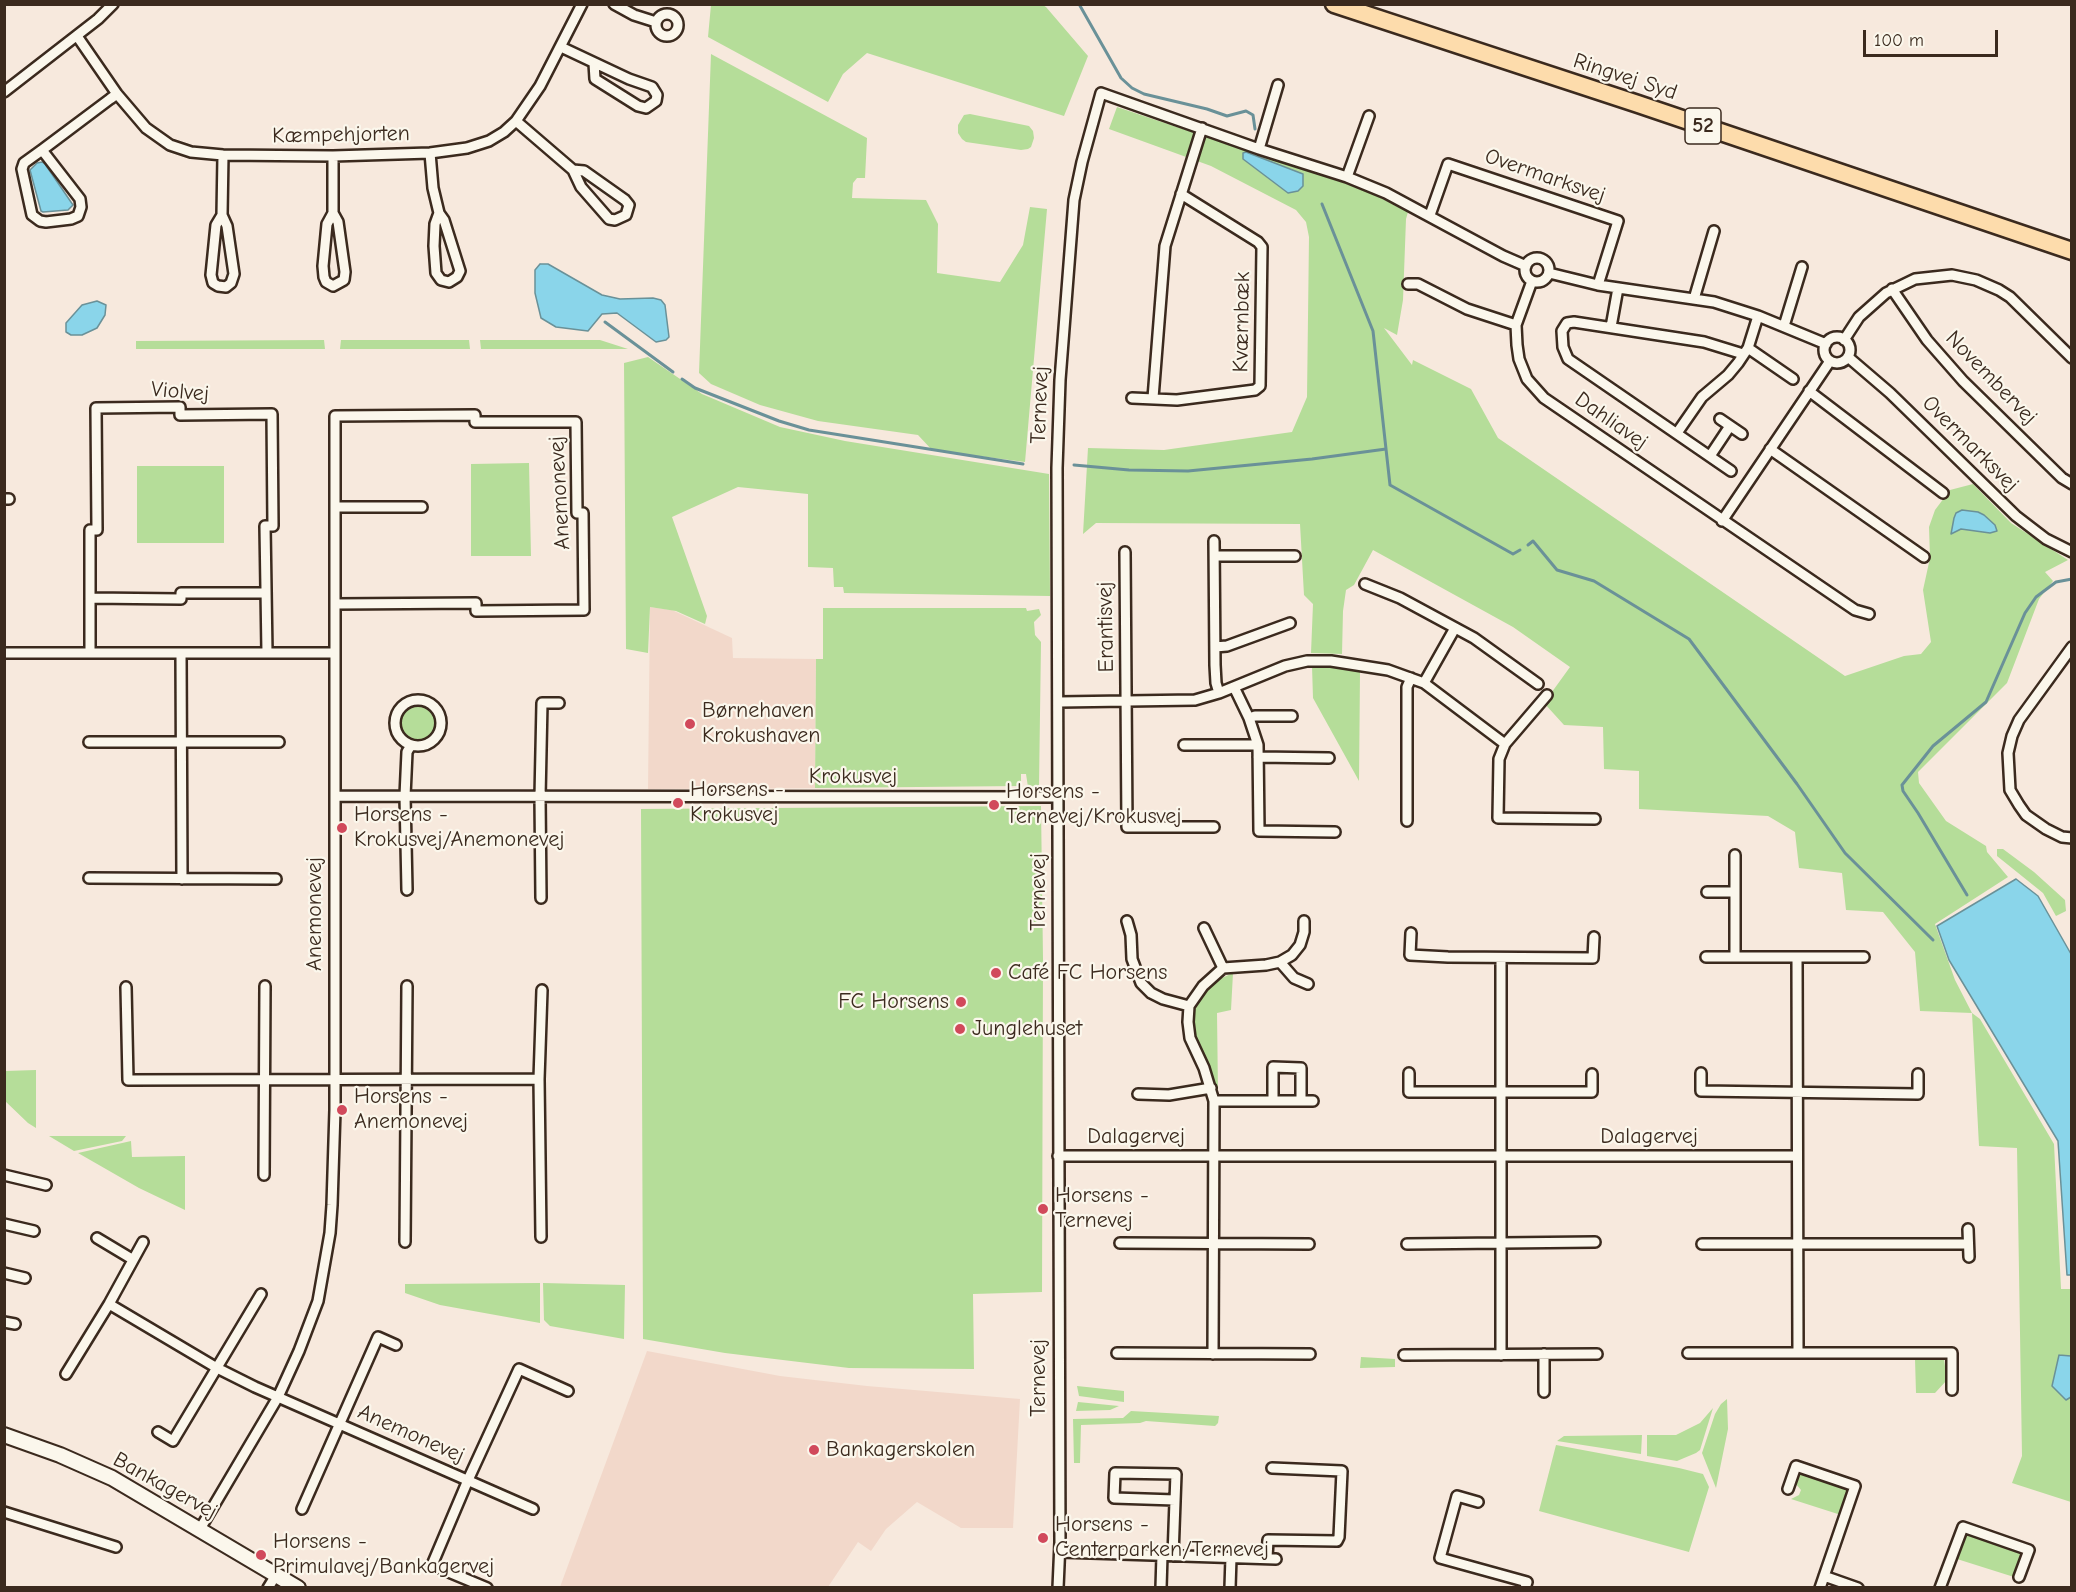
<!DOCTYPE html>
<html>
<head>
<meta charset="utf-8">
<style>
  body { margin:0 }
  #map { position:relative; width:2076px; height:1592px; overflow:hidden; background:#f7e9dd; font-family:"Comic Neue",sans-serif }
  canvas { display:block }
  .frame { position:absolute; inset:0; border:6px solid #3b2a1e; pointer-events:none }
  .scale { position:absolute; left:1863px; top:30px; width:135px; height:27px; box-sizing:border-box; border:3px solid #3b2a1e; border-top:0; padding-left:8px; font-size:18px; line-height:21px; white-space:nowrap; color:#3b2a1e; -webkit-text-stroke:4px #fbf7ec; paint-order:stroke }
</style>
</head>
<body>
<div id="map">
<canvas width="2076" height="1592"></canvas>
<div class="frame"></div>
<div class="scale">100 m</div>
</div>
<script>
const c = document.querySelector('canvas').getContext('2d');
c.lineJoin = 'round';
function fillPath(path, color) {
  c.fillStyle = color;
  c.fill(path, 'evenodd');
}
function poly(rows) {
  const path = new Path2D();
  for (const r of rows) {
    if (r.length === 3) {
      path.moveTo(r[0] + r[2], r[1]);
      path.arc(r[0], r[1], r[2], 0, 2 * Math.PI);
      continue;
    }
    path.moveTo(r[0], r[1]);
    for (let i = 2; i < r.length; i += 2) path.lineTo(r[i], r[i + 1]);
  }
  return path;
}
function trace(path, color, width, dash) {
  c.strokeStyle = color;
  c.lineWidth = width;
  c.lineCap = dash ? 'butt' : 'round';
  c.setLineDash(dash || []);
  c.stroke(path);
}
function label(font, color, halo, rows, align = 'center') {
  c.font = font + ' "Comic Neue",sans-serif';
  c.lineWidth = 4.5;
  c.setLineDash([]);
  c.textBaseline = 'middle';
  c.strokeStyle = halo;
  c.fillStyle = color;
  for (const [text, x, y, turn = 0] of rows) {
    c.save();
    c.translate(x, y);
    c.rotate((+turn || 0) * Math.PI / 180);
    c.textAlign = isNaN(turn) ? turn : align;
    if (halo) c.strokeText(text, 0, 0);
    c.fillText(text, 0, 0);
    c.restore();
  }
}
fillPath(poly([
  [650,607,672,610,732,638,733,658,816,659,815,788,648,789],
  [647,1351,780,1376,867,1386,1020,1399,1013,1528,961,1528,917,1502,886,1529,871,1551,858,1542,828,1587,560,1587]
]), '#f2d8ca');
fillPath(poly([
  [1041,4,1046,7,1088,56,1064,116,867,53,843,74,828,102,708,37,711,5],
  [711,54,867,138,865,178,857,178,853,183,852,198,926,200,938,224,937,273,1000,282,1023,245,1030,207,1047,209,1025,462,932,450,918,435,818,421,760,405,711,384,699,373],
  [1117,107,1365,190,1408,212,1406,219,1403,300,1397,335,1384,328,1412,365,1413,360,1471,389,1498,438,1845,676,1904,656,1921,654,1931,642,1923,590,1930,558,1929,527,1935,510,1950,490,1973,484,2011,523,2068,560,2045,572,2053,581,2039,599,2007,683,1918,772,1919,783,1946,821,1986,846,1987,852,2008,877,1935,924,1955,980,1972,1013,1980,1019,2054,1144,2061,1289,2071,1289,2071,1502,2012,1483,2022,1456,2017,1148,1979,1146,1972,1013,1920,1011,1915,952,1883,912,1846,910,1842,873,1799,868,1795,832,1768,816,1639,809,1639,771,1604,769,1603,727,1564,725,1544,703,1570,667,1513,627,1373,550,1354,585,1346,590,1343,611,1342,654,1311,653,1313,604,1304,595,1300,524,1096,523,1083,534,1088,448,1164,450,1292,432,1307,397,1309,237,1306,222,1296,210,1211,166,1109,129],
  [970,114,1029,126,1033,131,1034,138,1031,147,1028,149,1021,150,966,142,962,139,958,133,958,125,964,115],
  [324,340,325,349,136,349,136,341],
  [341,340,469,340,470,349,340,349],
  [480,340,600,340,628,349,481,349],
  [648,357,702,394,780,427,845,441,1049,474,1050,596,844,593,843,587,834,587,833,568,808,567,808,494,738,487,672,517,707,616,705,624,676,611,650,607,648,653,626,649,624,363],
  [529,463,531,556,471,556,471,464],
  [137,466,224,466,224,543,137,543],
  [823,608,1026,608,1027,611,1039,609,1041,615,1034,622,1035,635,1041,642,1039,786,1028,787,1026,774,1021,774,1021,786,815,788,816,659,823,659],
  [1327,665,1360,672,1359,781,1313,698,1312,666],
  [418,723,19],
  [1041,806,1043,959,1042,1292,973,1294,974,1369,849,1368,725,1353,643,1339,641,809],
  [1997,849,2003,849,2034,872,2065,900,2066,911,2056,916,2043,893,1997,856],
  [1233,973,1231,1010,1217,1013,1218,1093,1194,1036,1193,1015,1199,1000,1213,982],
  [36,1070,36,1128,28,1123,4,1100,5,1071],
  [49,1136,126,1136,122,1141,74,1151],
  [131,1141,132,1157,185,1156,185,1210,139,1188,78,1153],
  [540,1283,540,1323,440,1305,405,1293,405,1284],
  [543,1283,625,1285,624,1339,550,1326,544,1320],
  [1361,1357,1395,1359,1395,1367,1360,1368],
  [1915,1359,1944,1359,1947,1380,1935,1393,1916,1393],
  [1077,1386,1124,1391,1124,1402,1079,1396],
  [1727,1399,1728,1429,1716,1488,1702,1453,1715,1414,1721,1404],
  [1078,1402,1119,1406,1110,1410,1076,1411],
  [1713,1408,1700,1450,1696,1453,1677,1461,1647,1456,1647,1435,1676,1435,1700,1423],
  [1131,1411,1219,1416,1218,1423,1215,1426,1146,1421,1140,1423,1081,1425,1080,1463,1074,1463,1073,1419,1123,1418],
  [1642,1435,1641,1454,1557,1441,1564,1436],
  [1556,1445,1679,1468,1703,1474,1709,1487,1689,1552,1539,1511],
  [1800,1473,1849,1490,1841,1515,1791,1499,1799,1495,1801,1490,1796,1484],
  [1966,1534,2024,1553,2014,1577,1957,1559]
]), '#b5dd99');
const water = poly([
  [1246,152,1303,174,1303,186,1298,191,1288,193,1243,159,1243,153,1246,152],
  [42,162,45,164,73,205,68,210,43,212,41,211,30,170,37,163,42,162],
  [540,264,548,264,602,295,620,299,653,298,661,300,665,305,669,337,666,340,656,342,617,313,602,314,588,331,556,327,541,318,535,293,535,270,540,264],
  [97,301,106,305,105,315,97,328,82,335,71,335,66,332,66,323,82,305,97,301],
  [1962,510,1978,512,1984,515,1995,525,1997,531,1990,533,1961,529,1951,534,1954,518,1956,513,1962,510],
  [2016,879,2038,896,2071,954,2071,1275,2067,1275,2058,1141,1949,960,1937,926,2016,879],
  [2059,1355,2071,1356,2071,1397,2066,1400,2052,1386,2059,1355]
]);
fillPath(water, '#8ad5ea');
trace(water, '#6a9198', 1.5);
trace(poly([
  [1079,4,1121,78,1132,88,1144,94,1207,109,1227,116,1246,111,1253,115,1255,129],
  [1322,204,1373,331,1386,449],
  [605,322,673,372],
  [682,379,695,388,779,421,809,430,1023,464],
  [1074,465,1129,470,1188,471,1312,459,1386,449,1390,485,1513,554,1520,550],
  [1528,545,1533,541,1557,570,1594,581,1689,639,1797,784,1845,853,1933,940],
  [1967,895,1918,813,1903,791,1902,785,1933,746,1986,702,2025,613,2036,597,2056,582,2072,579]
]), '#6a9198', 3);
const street = poly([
  [614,4,634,15,656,22],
  [667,25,11],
  [77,36,117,94,146,128,170,145,191,152,223,155,333,156,430,153,467,148,489,141,504,132,516,121,540,86,582,4],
  [561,47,629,79,652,87,657,95,656,101,646,108,638,106,595,79,594,63],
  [4,92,98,19,113,4],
  [516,121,573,170,581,187,609,219,615,220,626,215,629,205,625,200,584,171,573,170],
  [1259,149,1278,85],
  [42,150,80,199,81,207,78,216,71,219,46,222,40,221,32,215,22,169,24,163,42,150,110,99,117,94],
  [430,153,433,188,439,213,435,224,434,246,436,273,441,280,449,282,457,277,460,271,444,220,439,213],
  [333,156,333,213,327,224,323,266,324,277,326,282,333,286,344,280,345,272,338,222,333,213],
  [1347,177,1369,116],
  [222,215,227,226,234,274,231,283,226,287,218,286,213,283,211,275,216,225,222,215,223,155],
  [1430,215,1448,164,1618,221,1598,285],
  [1537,270,12],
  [1549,273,1598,285,1714,302,1758,316,1826,344],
  [1532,281,1516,325,1517,345,1519,359,1527,379,1544,398,1855,610,1869,614],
  [1408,284,1418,284,1467,309,1516,325],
  [1892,289,1927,340,1963,381,2062,478,2072,484],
  [1694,299,1714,231],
  [1784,326,1802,267],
  [1611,327,1618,288],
  [1837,350,13],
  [1844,340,1859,317,1886,293,1915,279,1952,275,1976,280,1999,290,2010,297,2072,358],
  [1748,348,1793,379],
  [1848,357,1890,393,2016,516,2046,539,2072,552],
  [1809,391,1943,493],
  [1132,398,1177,400,1255,390,1260,386,1262,247,1258,242,1181,194],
  [1153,398,1165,246,1202,128],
  [1720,419,1742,434],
  [1677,433,1702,397,1728,375,1738,363,1748,348,1758,316],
  [1770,449,1924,557],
  [1710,456,1730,426],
  [1731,471,1568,359,1563,347,1562,331,1567,323,1574,322,1704,342,1743,354],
  [4,499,9,499],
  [336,507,422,507],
  [1722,521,1830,361],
  [1214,541,1215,665,1216,683,1219,693],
  [1125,552,1127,827,1214,827],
  [1215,556,1295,556],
  [1365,584,1400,598,1474,638,1538,684],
  [90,598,181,599,181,593,266,593],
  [1215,647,1227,646,1290,623],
  [2072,647,2019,720,2012,736,2008,753,2010,790,2019,805,2026,815,2046,829,2062,837,2072,838],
  [4,653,335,653],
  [90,653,90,530,97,530,96,408,180,407,180,415,272,414,273,526,265,526,267,653],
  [181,653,182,879],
  [1424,683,1455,628],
  [1234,687,1249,718,1258,745,1259,831,1335,832],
  [1547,695,1505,744,1499,759,1498,818,1595,819],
  [418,723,23],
  [1059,702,1195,700,1219,693,1285,666,1307,661,1331,661,1388,670,1424,683,1505,744],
  [1249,718,1255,716,1292,716],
  [89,742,279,742],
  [1184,745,1258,745],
  [1258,757,1329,758],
  [335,796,1058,797],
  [1407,821,1407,687,1411,678],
  [89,878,276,879],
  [407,890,405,796,407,752,411,745],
  [1707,892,1735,892],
  [541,898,540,797,542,703,559,703],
  [1127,921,1131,935,1132,959,1141,983,1151,993,1163,999,1189,1006],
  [1204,928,1223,968],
  [1411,933,1410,955,1448,957,1593,958,1594,937],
  [1706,957,1864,957],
  [1735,957,1735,855],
  [1797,957,1798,1353],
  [1501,958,1501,1355],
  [1280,962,1294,978,1308,984],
  [126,987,128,1080,539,1079],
  [1409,1073,1409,1092,1592,1092,1592,1074],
  [1701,1073,1701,1091,1918,1094,1918,1074],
  [1138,1094,1169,1095,1211,1088],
  [1214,1101,1313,1101],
  [1273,1101,1273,1067,1301,1068,1301,1101],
  [1058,1156,1797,1156],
  [4,1175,46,1185],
  [264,1175,265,986],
  [4,1224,34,1231],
  [1968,1229,1969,1257],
  [541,1237,539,1079,542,990],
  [97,1238,132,1259],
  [405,1242,407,986],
  [1120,1243,1309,1244],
  [1407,1244,1595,1242],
  [1702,1244,1968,1244],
  [4,1273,25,1278],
  [109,1304,217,1368,255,1387,533,1509],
  [4,1322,15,1324],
  [1117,1353,1310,1354],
  [1688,1353,1952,1353,1952,1390],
  [1213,1354,1214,1101,1204,1068,1190,1038,1188,1022,1189,1006,1203,986,1223,968,1266,965,1280,962,1292,955,1300,945,1304,932,1304,921],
  [1544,1354,1544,1392],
  [1404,1355,1597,1354],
  [66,1374,109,1304,143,1242],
  [158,1432,173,1441,261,1294],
  [1788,1489,1796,1466,1855,1486,1820,1588],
  [1478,1502,1457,1496,1440,1558,1527,1582,1525,1588],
  [302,1509,378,1337,396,1345],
  [4,1512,116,1547],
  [200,1529,278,1397,299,1351,318,1301,330,1233,332,1205,335,1110,335,416,475,415,475,422,576,422,577,513,583,513,584,610,476,611,476,603,336,604],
  [1060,1552,1276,1559],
  [1173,1556,1176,1474,1115,1473,1114,1498,1175,1500],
  [1267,1558,1268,1540,1337,1541,1339,1537,1342,1471,1272,1468],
  [1824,1576,1858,1588],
  [268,1588,276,1575],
  [487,1588,432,1565,468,1480,519,1369,568,1391],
  [1058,1588,1060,1542,1057,468,1060,380,1074,200,1082,162,1101,93,1259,149,1347,177,1386,193,1503,256,1526,266],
  [1161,1588,1162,1555],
  [1230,1588,1231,1557],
  [1940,1588,1963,1527,2029,1550,2019,1577]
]);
const secondary = poly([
  [4,1435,60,1455,112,1478,298,1588]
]);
const highway = poly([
  [1334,4,1638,104,2072,251]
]);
trace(street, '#3b2a1e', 14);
trace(secondary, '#3b2a1e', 18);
trace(highway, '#3b2a1e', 21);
trace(street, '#fbf7ec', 9);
trace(secondary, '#fbf7ec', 14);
trace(highway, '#fddcac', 16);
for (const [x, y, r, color] of [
  [690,724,6,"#d1495b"],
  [678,803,6,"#d1495b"],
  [994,805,6,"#d1495b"],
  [342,828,6,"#d1495b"],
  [996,973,6,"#d1495b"],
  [961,1002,6,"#d1495b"],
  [960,1029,6,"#d1495b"],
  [342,1110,6,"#d1495b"],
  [1043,1209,6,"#d1495b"],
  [814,1450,6,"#d1495b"],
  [1043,1538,6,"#d1495b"],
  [261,1555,6,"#d1495b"]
]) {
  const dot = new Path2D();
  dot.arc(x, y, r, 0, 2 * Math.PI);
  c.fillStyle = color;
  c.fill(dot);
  trace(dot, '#fbf7ec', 2);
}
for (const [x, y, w] of [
  [1703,126,36]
]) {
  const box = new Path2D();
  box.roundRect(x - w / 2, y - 18, w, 36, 4.5);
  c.fillStyle = '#fbf7ec';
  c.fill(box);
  trace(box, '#3b2a1e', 1.5);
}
label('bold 21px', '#3b2a1e', null, [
  ["52",1703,126]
]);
label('22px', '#3b2a1e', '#fbf7ec', [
  ["Ringvej Syd",1625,77,18],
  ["Kæmpehjorten",341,135,-1],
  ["Overmarksvej",1545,176,19],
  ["Kværnbæk",1242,322,-89],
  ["Novembervej",1991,378,46],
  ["Violvej",180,392,5],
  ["Ternevej",1040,405,-88],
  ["Dahliavej",1611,421,35],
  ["Overmarksvej",1970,444,45],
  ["Anemonevej",560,493,-93],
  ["Erantisvej",1106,627,-91],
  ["Krokusvej",853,777],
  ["Ternevej",1039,892,-90],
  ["Anemonevej",315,914,-90],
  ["Dalagervej",1136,1137],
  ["Dalagervej",1649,1137],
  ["Ternevej",1039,1378,-90],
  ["Anemonevej",411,1434,24],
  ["Bankagervej",165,1486,29]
]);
label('22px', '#3b2a1e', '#fbf7ec', [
  ["Børnehaven",702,711],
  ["Krokushaven",702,736],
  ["Horsens -",690,790],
  ["Krokusvej",690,815],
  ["Horsens -",1006,792],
  ["Ternevej/Krokusvej",1006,817],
  ["Horsens -",354,815],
  ["Krokusvej/Anemonevej",354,840],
  ["Café FC Horsens",1008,973],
  ["FC Horsens",949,1002,"right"],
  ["Junglehuset",972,1029],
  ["Horsens -",354,1097],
  ["Anemonevej",354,1122],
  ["Horsens -",1055,1196],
  ["Ternevej",1055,1221],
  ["Bankagerskolen",826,1450],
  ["Horsens -",1055,1525],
  ["Centerparken/Ternevej",1055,1550],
  ["Horsens -",273,1542],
  ["Primulavej/Bankagervej",273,1567]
], 'left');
</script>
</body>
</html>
